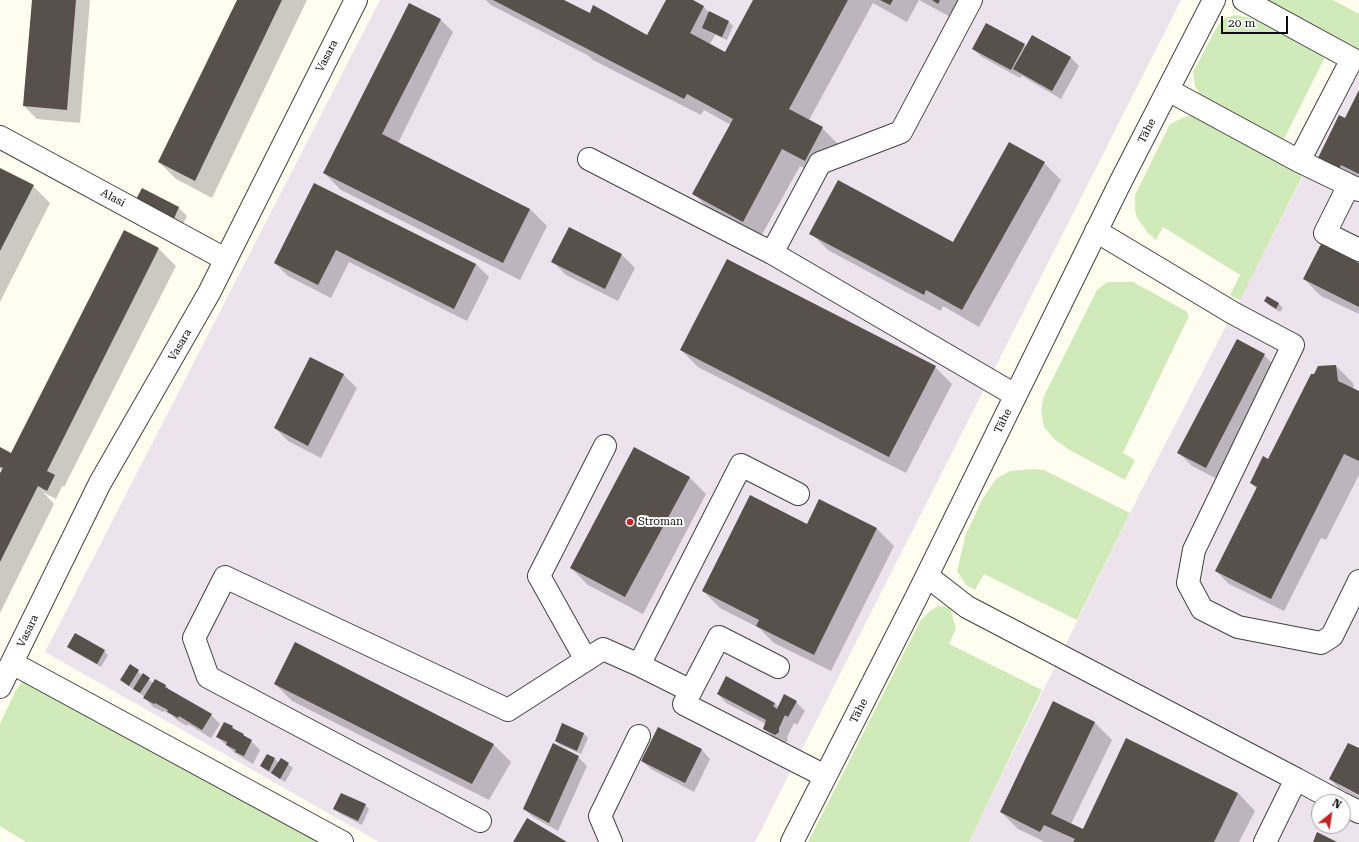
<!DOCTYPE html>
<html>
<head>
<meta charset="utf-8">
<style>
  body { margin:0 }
  #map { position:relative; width:1359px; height:842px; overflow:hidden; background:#fffdf0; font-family:"Roboto Serif",serif }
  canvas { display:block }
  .north { position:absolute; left:1311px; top:794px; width:40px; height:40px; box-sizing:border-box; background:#fff; border:1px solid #9f9f9f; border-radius:50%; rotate:30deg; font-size:11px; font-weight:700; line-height:16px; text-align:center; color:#0e0e0e }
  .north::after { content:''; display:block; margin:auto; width:14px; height:18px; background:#c02526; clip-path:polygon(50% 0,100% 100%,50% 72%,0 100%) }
  .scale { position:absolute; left:1221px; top:16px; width:67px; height:18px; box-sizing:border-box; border:2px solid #0e0e0e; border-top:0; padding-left:5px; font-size:12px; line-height:14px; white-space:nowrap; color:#0e0e0e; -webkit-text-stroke:3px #fff; paint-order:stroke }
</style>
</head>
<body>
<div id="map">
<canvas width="1359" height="842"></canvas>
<div class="north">N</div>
<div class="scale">20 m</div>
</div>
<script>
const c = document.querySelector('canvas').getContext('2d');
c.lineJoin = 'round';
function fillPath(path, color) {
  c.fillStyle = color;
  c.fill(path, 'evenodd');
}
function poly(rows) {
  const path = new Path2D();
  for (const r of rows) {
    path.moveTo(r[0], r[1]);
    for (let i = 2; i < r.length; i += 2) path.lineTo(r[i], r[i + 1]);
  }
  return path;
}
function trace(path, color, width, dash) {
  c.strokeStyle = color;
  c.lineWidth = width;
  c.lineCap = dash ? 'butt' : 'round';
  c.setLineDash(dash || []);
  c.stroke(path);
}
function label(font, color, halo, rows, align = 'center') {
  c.font = font + ' "Roboto Serif",serif';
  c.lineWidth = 4;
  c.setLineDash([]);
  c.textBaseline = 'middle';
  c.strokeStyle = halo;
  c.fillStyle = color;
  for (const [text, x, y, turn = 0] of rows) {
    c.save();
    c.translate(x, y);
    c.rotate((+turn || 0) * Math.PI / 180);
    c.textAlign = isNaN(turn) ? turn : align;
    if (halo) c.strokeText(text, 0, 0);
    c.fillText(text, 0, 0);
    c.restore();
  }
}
fillPath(poly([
  [380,0,1181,0,755,842,379,842,45,652],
  [1359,68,1359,842,969,842,1141,491],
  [1319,802,1343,802,1343,826,1319,826]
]), '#ece3ed');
fillPath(poly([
  [1268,0,1333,0,1359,14,1359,49],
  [1236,15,1256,19,1321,53,1324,59,1284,139,1274,139,1202,99,1195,86,1193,72,1218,25,1225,18],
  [1194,115,1209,121,1303,175,1240,300,1230,295,1240,275,1163,227,1156,240,1148,233,1137,218,1135,210,1135,195,1170,124,1185,117],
  [1107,282,1133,282,1186,311,1189,316,1123,453,1135,460,1125,480,1068,449,1054,439,1044,427,1041,410,1044,396,1097,290],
  [1033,469,1044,470,1130,513,1077,620,984,574,975,590,966,585,957,571,966,534,983,498,996,479,1010,471],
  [938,606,950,608,956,628,949,644,1042,690,969,842,808,842,920,621,930,611],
  [22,682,43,685,327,842,26,842,0,826,0,724,16,690]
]), '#d0eab9');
fillPath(poly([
  [33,0,90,0,80,123,37,119,24,106],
  [238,0,307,0,212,198,176,179,159,162],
  [486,0,562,0,590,14,647,36,667,0,691,0,704,7,709,13,729,22,733,26,727,40,715,35,710,44,726,53,754,0,965,0,956,20,919,0,907,22,873,3,809,120,822,128,839,145,822,177,800,166,760,238,711,211,694,194,731,125,704,110,701,115,593,60,589,56,491,5],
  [440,19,453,32,398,143,530,209,547,226,520,280,341,190,324,173],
  [986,25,1027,47,1070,57,1079,66,1061,99,1022,76,1020,78,982,57,973,49],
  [1359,93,1359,182,1334,179,1346,119],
  [1044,163,1061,180,979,327,943,306,941,311,828,250,811,233,954,244],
  [0,171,33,186,50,203,0,302],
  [314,184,476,264,489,277,467,321,349,262,331,298,288,276,275,263],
  [179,208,187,216,180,231,144,212],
  [570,228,622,255,635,268,618,301,566,275,553,262],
  [159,249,176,266,64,487,62,486,56,499,43,492,54,504,0,613,0,475,2,471,0,470,0,448,12,454],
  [1359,265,1359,314,1321,296,1304,279],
  [1267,297,1279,304,1283,308,1280,312,1269,305,1265,301],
  [681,350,935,367,952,384,906,473,698,367],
  [1264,355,1277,368,1219,480,1192,466,1179,453],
  [311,358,344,375,357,388,321,458,288,441,275,428],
  [1336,366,1353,383,1354,390,1359,392,1359,475,1326,540,1321,538,1284,611,1229,584,1216,571,1257,489,1251,483,1269,460],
  [689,477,706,494,643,614,588,585,571,568],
  [807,525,877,529,894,546,831,671,774,643,759,628,720,608,703,591],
  [296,643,494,745,511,762,489,800,292,701,275,684],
  [69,647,104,651,108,655,101,667,73,651],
  [130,666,153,683,155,680,166,686,171,692,211,715,220,724,211,738,188,724,187,726,177,720,171,714,164,711,163,712,153,707,145,698,145,697,126,684,121,680],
  [718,694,775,703,778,707,796,702,805,711,797,725,794,723,787,737,788,741,784,743,773,737,764,729,766,724,726,703],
  [1054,702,1095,723,1112,740,1071,824,1083,830,1238,793,1255,811,1239,842,1045,842,1018,829,1001,812],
  [563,725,584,734,588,738,581,754,560,745,556,741],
  [232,727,251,741,260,750,253,764,235,753,217,737],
  [658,728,702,750,710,759,694,792,651,769,642,761],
  [1359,750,1359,794,1339,783,1339,785,1359,796,1359,798,1339,788,1330,779],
  [578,757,587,766,558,831,533,817,524,809],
  [275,759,279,763,281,759,293,768,285,782,273,774,265,770,261,766],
  [365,805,369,809,362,825,339,813,334,809],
  [1319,813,1319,820,1312,815]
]), '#0003');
fillPath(poly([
  [32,0,76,0,67,110,23,106],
  [237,0,282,0,195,181,158,162],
  [493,0,564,0,590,13,593,5,647,35,666,0,693,0,704,6,690,33,725,52,753,0,848,0,789,109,823,127,805,161,782,149,743,222,692,194,733,119,687,94,684,99],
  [880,0,893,0,890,5],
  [932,0,940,0,938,4],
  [409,3,441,19,382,134,530,209,503,263,323,173],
  [709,11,729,21,722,37,702,28],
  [986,23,1025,44,1011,70,972,49],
  [1032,35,1071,57,1052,91,1013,69],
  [1359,90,1359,174,1341,165,1337,174,1316,162,1339,115,1345,118],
  [1009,142,1045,162,962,310,926,290,924,295,809,234,838,180,953,242],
  [0,168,34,185,0,251],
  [314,183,476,264,454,309,336,250,318,285,274,263],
  [142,188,179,207,172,223,134,203],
  [569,227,622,254,605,289,551,262],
  [124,230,159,248,47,471,55,475,47,491,38,486,0,562,0,473,3,468,0,467,0,447,11,453],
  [1321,244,1359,263,1359,307,1303,279],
  [727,259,936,366,889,457,680,350],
  [1267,296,1279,303,1276,309,1264,301],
  [1237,339,1265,354,1206,468,1177,453],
  [310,357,344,374,308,446,274,428],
  [1336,365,1338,381,1359,391,1359,461,1344,454,1271,599,1215,571,1257,487,1250,483,1263,456,1268,459,1311,374,1314,374,1318,366],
  [634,447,690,477,625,597,570,568],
  [750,495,807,524,819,499,877,528,814,655,756,626,759,620,702,591],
  [75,633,105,650,97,664,67,647],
  [295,642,494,744,472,784,274,684],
  [130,664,139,670,129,686,120,680],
  [143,673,150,678,140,693,133,689],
  [726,676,775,703,773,706,777,709,784,694,797,701,788,717,785,715,779,728,779,732,775,735,763,729,766,720,717,694],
  [155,679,166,685,165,687,212,714,202,730,179,716,178,718,167,712,168,710,155,703,154,704,143,698],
  [1053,701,1095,722,1051,814,1083,829,1126,738,1238,793,1214,842,1073,842,1075,839,1044,825,1040,832,1000,812],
  [224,722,233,726,232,728,244,734,243,735,252,740,244,756,235,752,236,750,226,745,227,742,216,737],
  [562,723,584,733,577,751,555,741],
  [658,727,702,749,685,783,641,761],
  [553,743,579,756,549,823,523,809],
  [1348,743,1359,748,1359,795,1329,779],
  [267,754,275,758,269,771,260,766],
  [281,758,289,763,280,779,271,773],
  [341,793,366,804,358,821,333,809],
  [1313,809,1319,812,1319,818,1311,815],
  [527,818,567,842,513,842],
  [1317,832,1337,842,1313,842]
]), '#57504b');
const minor = poly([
  [1168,90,1299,161,1352,59,1244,0],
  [0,137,225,259],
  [589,159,772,253,1015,395],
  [1299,161,1359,190],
  [1349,185,1325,233,1359,250],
  [1096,231,1233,313,1293,345,1194,550,1188,583,1202,609,1238,627,1321,643,1332,636,1359,581],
  [772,253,820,163,901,132,971,0],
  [927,576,967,607,1296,779,1265,842],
  [586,660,539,576,605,446],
  [12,663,342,842],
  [778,667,719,637,684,704,825,776],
  [0,687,100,483,209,293,356,0],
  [691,691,639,665,741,465,798,494],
  [1296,779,1339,802],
  [1343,804,1359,812],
  [480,821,208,677,194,638,225,577,508,710,603,649,639,665],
  [611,842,600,816,639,736],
  [792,842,917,596,1120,183,1214,0]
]);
trace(minor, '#414141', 24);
trace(minor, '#fff', 22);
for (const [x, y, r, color] of [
  [630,522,4,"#c02526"]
]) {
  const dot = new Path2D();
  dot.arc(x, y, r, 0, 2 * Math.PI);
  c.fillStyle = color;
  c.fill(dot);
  trace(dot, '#fff', 1.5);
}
label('11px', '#0e0e0e', '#fff', [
  ["Vasara",327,56,-63],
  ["Tähe",1147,131,-63],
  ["Alasi",113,198,28],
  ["Vasara",180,345,-60],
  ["Tähe",1003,421,-64],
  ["Vasara",28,631,-64],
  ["Tähe",859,711,-63]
]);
label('11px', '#0e0e0e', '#fff', [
  ["Stroman",638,522]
], 'left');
</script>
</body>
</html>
